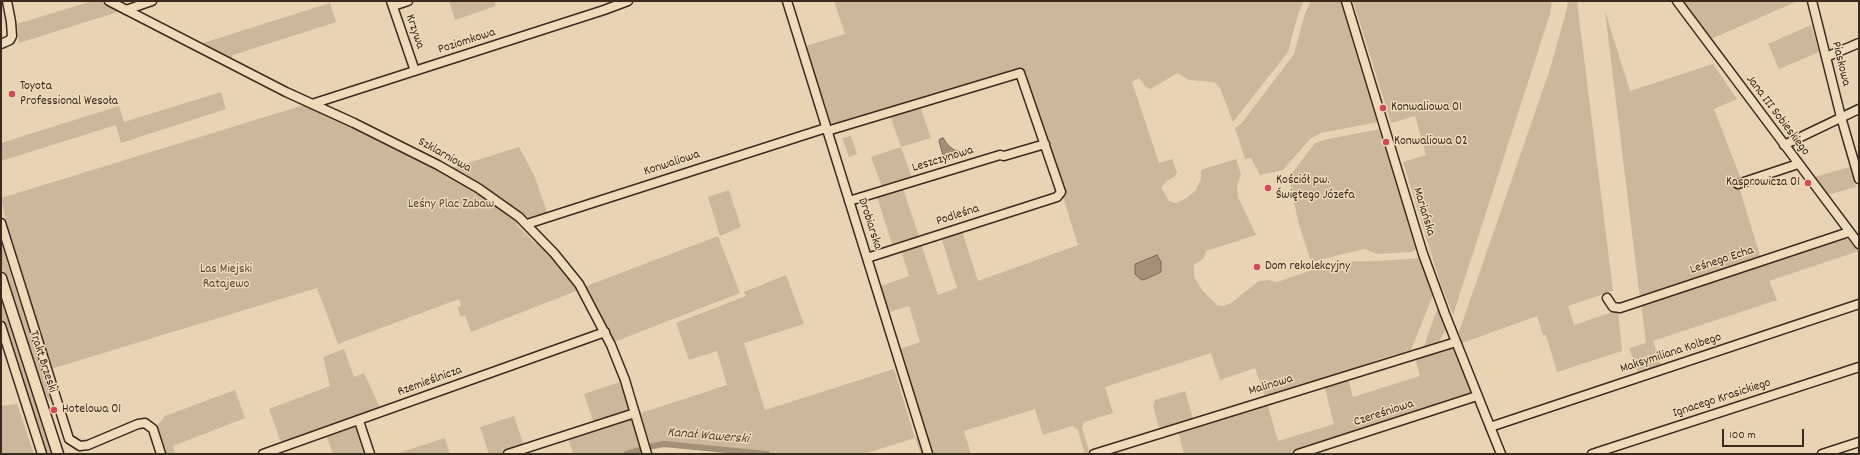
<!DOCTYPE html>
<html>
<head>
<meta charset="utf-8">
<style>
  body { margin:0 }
  #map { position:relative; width:1860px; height:455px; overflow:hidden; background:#e8d4b3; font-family:Dekko,sans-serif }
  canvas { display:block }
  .frame { position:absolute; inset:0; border:2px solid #3b2a1e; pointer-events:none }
  .scale { position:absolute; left:1722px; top:429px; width:82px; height:18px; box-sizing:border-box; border:2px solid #3b2a1e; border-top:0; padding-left:5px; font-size:12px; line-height:14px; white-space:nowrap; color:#3b2a1e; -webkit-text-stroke:3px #efdbb9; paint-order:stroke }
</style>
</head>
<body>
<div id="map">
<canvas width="1860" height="455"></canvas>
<div class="frame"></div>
<div class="scale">100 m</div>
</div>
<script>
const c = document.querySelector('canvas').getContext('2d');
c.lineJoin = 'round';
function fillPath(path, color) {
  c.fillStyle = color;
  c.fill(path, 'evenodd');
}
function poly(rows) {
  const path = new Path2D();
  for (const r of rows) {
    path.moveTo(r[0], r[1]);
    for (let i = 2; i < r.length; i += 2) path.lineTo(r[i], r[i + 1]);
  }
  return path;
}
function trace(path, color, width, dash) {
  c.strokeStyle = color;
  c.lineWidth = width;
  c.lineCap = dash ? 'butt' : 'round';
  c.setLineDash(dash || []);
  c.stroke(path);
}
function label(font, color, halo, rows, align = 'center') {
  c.font = font + ' Dekko,sans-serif';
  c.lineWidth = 3;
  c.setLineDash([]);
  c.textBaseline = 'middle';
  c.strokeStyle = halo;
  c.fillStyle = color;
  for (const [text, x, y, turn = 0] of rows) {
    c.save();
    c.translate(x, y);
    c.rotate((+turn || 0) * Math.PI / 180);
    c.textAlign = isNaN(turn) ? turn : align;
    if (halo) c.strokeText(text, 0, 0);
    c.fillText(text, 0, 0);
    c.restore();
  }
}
fillPath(poly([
  [92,1,103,1,121,11,19,43,17,24],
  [449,1,494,1,496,6,455,20],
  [834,1,1304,1,1298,14,1288,52,1233,122,1220,88,1214,82,1189,80,1178,73,1150,89,1145,86,1139,78,1132,82,1159,163,1172,159,1177,173,1175,176,1167,181,1161,187,1169,201,1176,203,1187,198,1196,190,1201,178,1201,170,1236,159,1241,174,1237,186,1238,197,1256,235,1206,251,1204,258,1194,265,1194,277,1203,291,1217,305,1223,306,1231,303,1259,281,1269,280,1277,282,1336,262,1377,261,1420,258,1433,295,1411,350,1379,359,1352,370,1265,397,1255,368,1220,380,1211,353,1105,387,1113,413,1084,422,1082,428,1089,450,1092,451,1083,454,1084,451,1078,430,1072,426,1043,435,1035,409,964,431,971,454,933,454,929,443,927,443,898,350,920,342,909,306,886,313,878,287,909,276,901,250,921,244,938,295,957,288,941,237,962,231,978,281,1078,245,1062,194,1066,192,1023,70,832,127,806,46,845,34],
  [1311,1,1341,1,1378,122,1321,133,1310,139,1283,170,1260,175,1251,158,1245,159,1235,128,1241,124,1294,54,1305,13],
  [1353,1,1552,1,1550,14,1453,315,1440,282,1403,162,1426,155,1415,116,1391,123],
  [1568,1,1577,1,1613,291,1568,306,1574,325,1618,310,1622,351,1557,372,1546,335,1543,335,1537,316,1462,343,1459,332,1550,69,1567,8],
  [1683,1,1798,1,1711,39],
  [330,3,336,22,233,55,231,59,200,44],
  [1605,11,1630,91,1713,64,1737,99,1714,109,1741,179,1739,187,1761,259,1640,299],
  [1811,25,1819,52,1779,69,1768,44],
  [221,92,226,109,121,143,116,125,1,161,1,143,119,106,124,122],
  [304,105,310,105,444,172,493,202,520,222,516,224,535,243,539,240,565,268,579,290,471,332,465,315,461,317,457,307,461,306,459,299,338,344,317,288,51,369,7,224,1,198],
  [920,106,931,138,901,147,912,178,882,187,871,157,901,147,890,115],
  [1380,129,1418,249,1412,252,1377,254,1364,249,1311,262,1298,221,1289,177,1315,143,1328,139],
  [851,136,857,154,849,157,842,138],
  [519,147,534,175,547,212,527,219,452,168],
  [1850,167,1856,187,1827,195,1814,177],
  [903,189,919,236,892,244,877,197],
  [729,190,741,227,720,236,708,197],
  [1843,235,1859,251,1769,281,1777,300,1653,341,1661,365,1638,373,1629,348,1646,343,1641,303],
  [718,236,740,293,614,342,584,287],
  [1,243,50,397,50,402,42,387,3,270,1,263],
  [786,275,804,324,744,343,765,410,894,369,915,438,921,436,926,454,921,454,915,438,864,454,741,454,660,446,647,449,638,414,727,385,717,351,689,360,676,323,746,296,744,292],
  [1,294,13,323,52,454,44,452,1,316],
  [1438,307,1446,329,1439,342,1424,346],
  [1453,346,1472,394,1470,397,1292,454,1184,454,1178,431,1267,403,1278,441,1334,424,1324,385,1348,378,1353,397,1420,376,1415,357],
  [344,349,354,377,364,373,381,410,282,445,269,409,330,386,323,357],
  [623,381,630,408,628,412,594,423,584,394],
  [235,390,245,418,173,446,175,454,166,454,157,426,165,416],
  [1185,391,1193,419,1163,429,1159,427,1153,406,1155,400],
  [17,404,34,454,1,454,1,406],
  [514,416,524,446,499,454,489,454,480,427],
  [629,418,633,419,643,454,573,454,568,437],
  [353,426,357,427,367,454,333,454,326,435],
  [445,438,450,454,395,454]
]), '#cbb89a');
const water = poly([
  [943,138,948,145,954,150,958,151,959,155,950,160,944,159,939,141,940,139,943,138],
  [1157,255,1161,262,1161,272,1146,279,1142,280,1138,277,1135,274,1135,264,1157,255]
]);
fillPath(water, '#a39177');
trace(water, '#796853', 1);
trace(poly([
  [648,447,664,444,767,454],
  [626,454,639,450]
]), '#a39177', 6);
const minor = poly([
  [109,1,286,92,354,123,438,165,478,188,519,217,554,253,579,284,611,345,625,380,647,454],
  [391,1,415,71],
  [787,1,928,454],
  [1346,1,1423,254,1445,314,1501,454],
  [1677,1,1859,244],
  [1812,1,1841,117,1859,179],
  [393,6,408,1],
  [126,10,152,1],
  [1,44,10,40,12,36,11,22,7,1],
  [1826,57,1859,43],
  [312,104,604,10,628,1],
  [827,131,1020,73,1061,192,1057,197,867,258],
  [1784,145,1859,109],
  [1738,184,1798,164],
  [849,201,1000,155,1004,156,1045,144],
  [1,223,69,439,80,446,88,445,138,424,145,423,153,429,161,454],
  [527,224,826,128],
  [1607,298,1613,307,1620,308,1849,232],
  [1,326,42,454],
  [359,421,370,454],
  [1490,427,1859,304],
  [263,454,605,332],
  [508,454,635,413],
  [1094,454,1456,342],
  [1298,454,1477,396],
  [1592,454,1859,367],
  [1822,454,1859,442]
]);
const major = poly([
  [1,278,58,454]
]);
trace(minor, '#3b2a1e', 11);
trace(major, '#3b2a1e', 13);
trace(minor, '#efdbb9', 8);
trace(major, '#efdbb9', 10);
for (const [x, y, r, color] of [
  [12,94,4,"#d1495b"],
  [1383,108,4,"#d1495b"],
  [1386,142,4,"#d1495b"],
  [1808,183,4,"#d1495b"],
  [1268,188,4,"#d1495b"],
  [1257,267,4,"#d1495b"],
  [54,410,4,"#d1495b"]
]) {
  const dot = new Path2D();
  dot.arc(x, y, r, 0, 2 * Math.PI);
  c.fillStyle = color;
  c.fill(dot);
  trace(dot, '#efdbb9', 1.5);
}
label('13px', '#3b2a1e', '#efdbb9', [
  ["Krzywa",414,32,71],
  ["Poziomkowa",467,42,-18],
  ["Piaskowa",1840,64,76],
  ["Jana III Sobieskiego",1777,116,53],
  ["Szklarniowa",444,156,29],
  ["Leszczynowa",943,160,-17],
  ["Konwaliowa",672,164,-18],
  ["Mariańska",1423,212,73],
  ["Podleśna",958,216,-18],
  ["Drobiarska",869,224,72],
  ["Leśnego Echa",1722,261,-18],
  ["Maksymiliana Kolbego",1671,354,-18],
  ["Trakt Brzeski",42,362,72],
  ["Rzemieślnicza",430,382,-20],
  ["Malinowa",1271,386,-17],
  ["Ignacego Krasickiego",1722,399,-18],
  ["Czereśniowa",1384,414,-18]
]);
label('13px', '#3b2a1e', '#efdbb9', [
  ["Toyota",20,87],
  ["Professional Wesoła",20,102],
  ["Konwaliowa 01",1391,108],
  ["Konwaliowa 02",1394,142],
  ["Kościół pw.",1276,181],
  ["Świętego Józefa",1276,196],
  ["Kasprowicza 01",1800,183,"right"],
  ["Dom rekolekcyjny",1265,267],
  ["Hotelowa 01",62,410]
], 'left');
label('13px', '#584637', '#efdbb9', [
  ["Leśny Plac Zabaw",451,205],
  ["Las Miejski",226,270],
  ["Ratajewo",226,285]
]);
label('italic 14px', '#554434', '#efdbb9', [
  ["Kanał Wawerski",708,437,5]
]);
</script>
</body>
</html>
